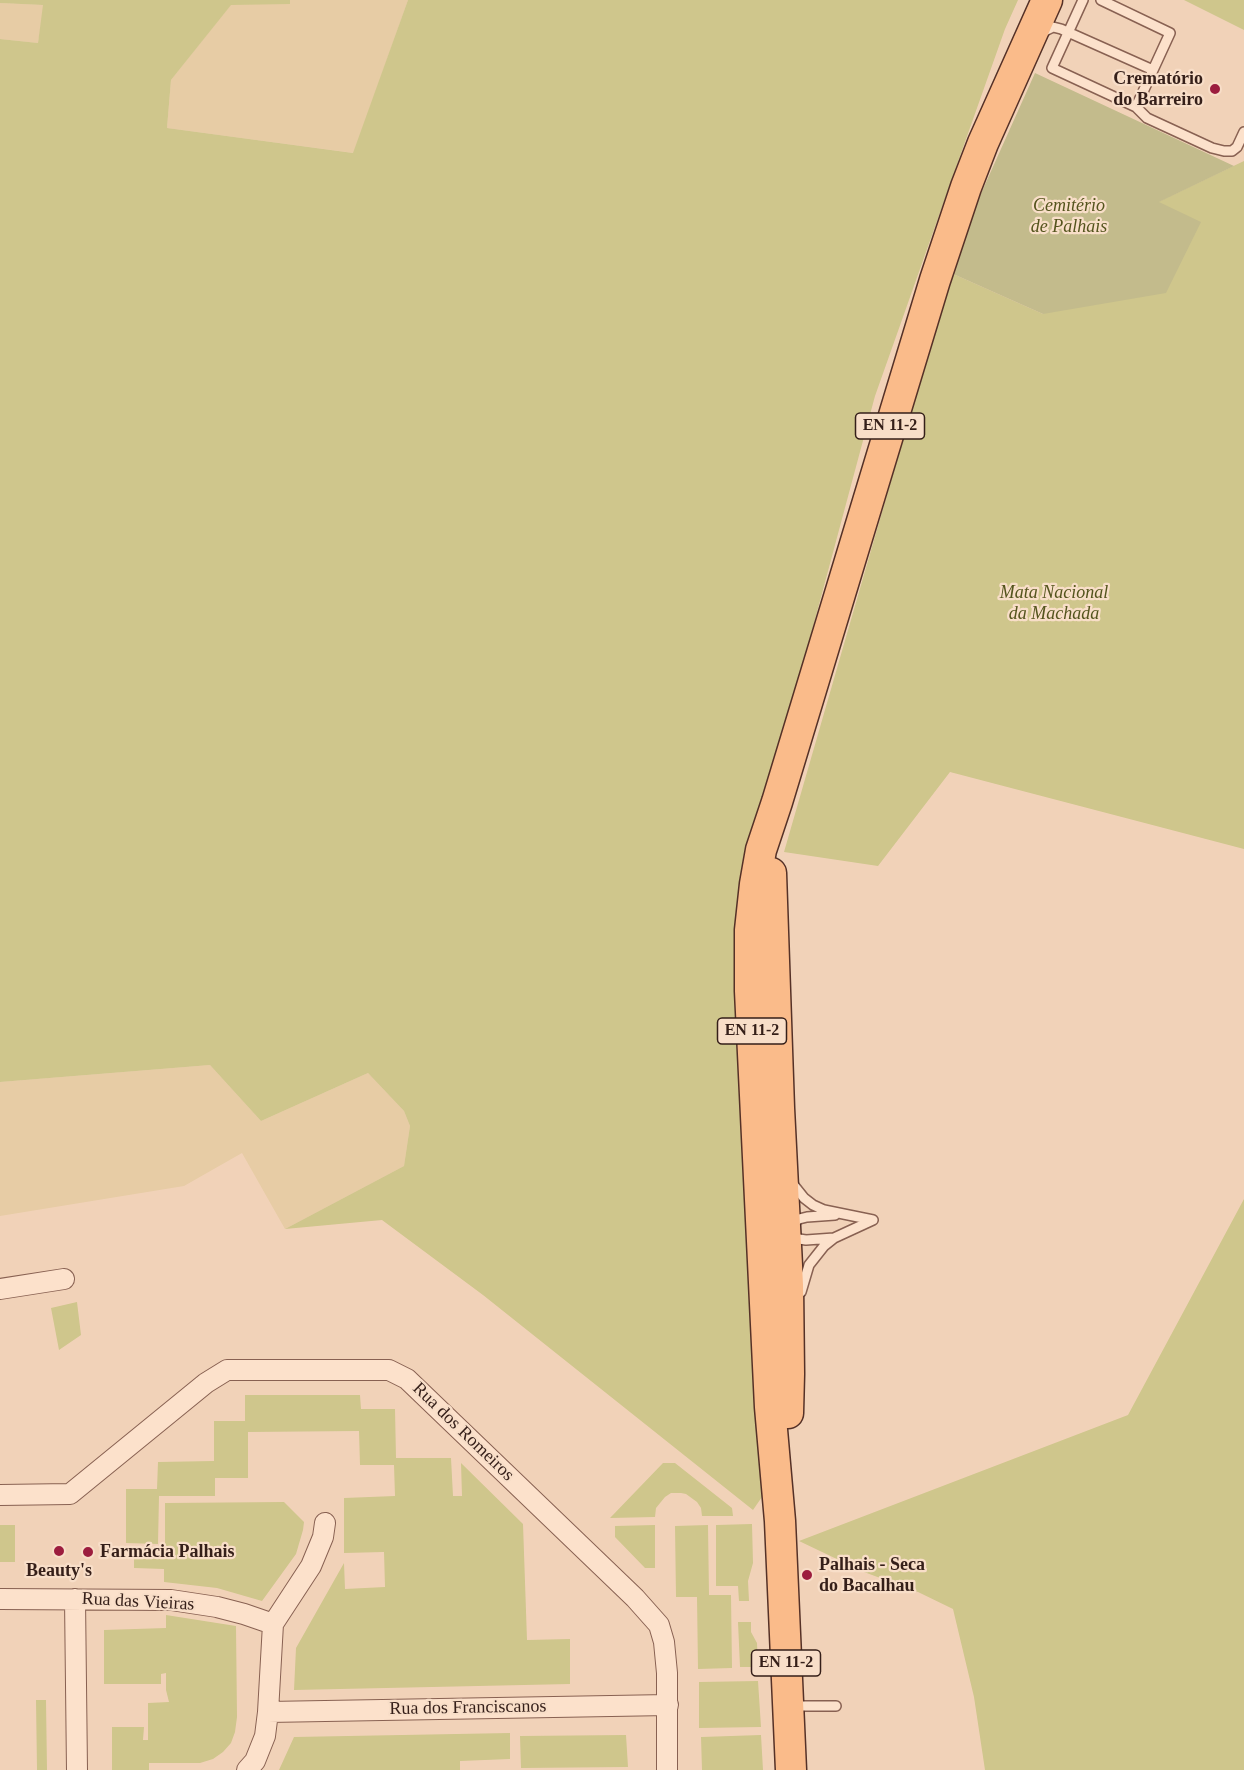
<!DOCTYPE html>
<html>
<head>
<meta charset="utf-8">
<style>
  body { margin:0 }
  canvas { display:block; background:#f1d2b8 }
</style>
</head>
<body>
<canvas width="1244" height="1770"></canvas>
<script>
const c = document.querySelector('canvas').getContext('2d');
c.lineJoin = 'round';
function fillPath(path, color) {
  c.fillStyle = color;
  c.fill(path, 'evenodd');
}
function poly(rows) {
  const path = new Path2D();
  for (const r of rows) {
    path.moveTo(r[0], r[1]);
    for (let i = 2; i < r.length; i += 2) path.lineTo(r[i], r[i + 1]);
  }
  return path;
}
function trace(path, color, width, dash) {
  c.strokeStyle = color;
  c.lineWidth = width;
  c.lineCap = dash ? 'butt' : 'round';
  c.setLineDash(dash || []);
  c.stroke(path);
}
function label(font, color, halo, rows, align = 'center') {
  c.font = font + ' Georgia,serif';
  c.lineWidth = 4.5;
  c.setLineDash([]);
  c.textBaseline = 'middle';
  c.strokeStyle = halo;
  c.fillStyle = color;
  for (const [text, x, y, turn = 0] of rows) {
    c.save();
    c.translate(x, y);
    c.rotate((+turn || 0) * Math.PI / 180);
    c.textAlign = isNaN(turn) ? turn : align;
    if (halo) c.strokeText(text, 0, 0);
    c.fillText(text, 0, 0);
    c.restore();
  }
}
fillPath(poly([
  [290,0,408,0,354,153,167,128,171,80,231,4,289,4],
  [0,3,44,5,38,43,0,39],
  [210,1065,261,1121,368,1073,404,1111,410,1126,404,1166,285,1229,242,1153,184,1186,0,1216,0,1082]
]), '#e7cca5');
fillPath(poly([
  [0,0,290,0,290,4,231,5,171,80,167,128,353,153,408,0,1018,0,1005,29,875,396,741,895,764,1494,753,1510,483,1295,382,1220,285,1229,404,1166,410,1126,404,1111,368,1073,261,1121,210,1065,0,1082,0,39,38,43,43,5,0,3],
  [1184,0,1244,0,1244,30],
  [1244,161,1244,849,950,772,878,866,784,852,951,273,1043,314,1158,202],
  [1244,1199,1244,1770,985,1770,974,1697,953,1609,918,1592,864,1572,799,1541,1128,1415],
  [77,1302,81,1335,59,1350,51,1308],
  [245,1395,360,1395,361,1409,395,1409,396,1458,451,1458,453,1496,462,1496,461,1463,523,1524,527,1640,570,1639,570,1684,294,1690,296,1648,344,1563,345,1589,385,1587,384,1552,344,1553,344,1498,395,1496,394,1465,360,1465,359,1431,248,1432,248,1478,215,1478,215,1496,159,1496,158,1544,126,1543,126,1489,157,1489,158,1462,214,1461,214,1421,245,1421],
  [663,1463,675,1463,732,1508,733,1516,702,1516,701,1508,697,1502,686,1494,681,1493,671,1493,665,1497,656,1508,655,1517,610,1518],
  [284,1502,304,1522,303,1530,296,1554,262,1601,217,1588,164,1582,164,1569,134,1568,134,1551,165,1552,165,1503],
  [752,1524,753,1563,748,1581,749,1601,739,1601,738,1586,716,1586,716,1525],
  [0,1525,15,1525,15,1562,0,1562],
  [655,1525,655,1568,645,1568,615,1537,615,1526],
  [708,1525,709,1595,731,1595,732,1668,698,1669,697,1597,676,1597,675,1526],
  [166,1615,236,1626,237,1717,235,1732,231,1743,223,1752,213,1759,200,1763,149,1763,149,1770,112,1770,112,1727,144,1727,143,1740,148,1740,148,1703,169,1702,166,1690,166,1673,161,1674,161,1684,104,1684,104,1630,166,1628],
  [738,1622,751,1622,751,1632,757,1643,758,1667,740,1667],
  [758,1681,761,1727,699,1728,699,1682],
  [36,1700,46,1700,47,1770,37,1770],
  [510,1733,510,1759,460,1761,460,1770,279,1770,294,1737],
  [626,1735,628,1767,521,1768,520,1736],
  [761,1735,763,1770,702,1770,701,1737]
]), '#cfc68c');
fillPath(poly([
  [1035,73,1234,166,1159,202,1201,222,1166,293,1043,314,951,273,966,227]
]), '#c3bb8c');
const service = poly([
  [1083,0,1052,68,1136,107,1153,70],
  [1041,35,1045,31,1053,27,1061,29,1153,70,1170,33,1101,0],
  [1136,107,1147,118,1212,148,1224,151,1232,151,1237,147,1244,132],
  [792,1183,804,1198,813,1205,824,1210,873,1220],
  [791,1225,799,1219,807,1217,835,1215],
  [790,1234,799,1239,806,1240,834,1238],
  [801,1292,809,1265,824,1246,834,1238,873,1220],
  [793,1706,836,1706]
]);
const minor = poly([
  [0,1289,64,1279],
  [0,1495,70,1494,206,1383,227,1370,389,1370,407,1379,635,1598,659,1625,664,1642,667,1673,667,1770],
  [0,1599,171,1600,217,1607,244,1614,273,1624],
  [75,1599,77,1770],
  [268,1712,668,1705],
  [247,1770,255,1761,265,1736,268,1712,273,1624,311,1566,323,1537,325,1523]
]);
const primary = poly([
  [771,873,779,1108,788,1285,789,1374,788,1413],
  [791,1770,780,1521,770,1407,750,991,750,930,755,884,761,850,777,802,935,280,966,187,983,143,1047,0]
]);
trace(service, '#886152', 12);
trace(minor, '#886152', 22);
trace(primary, '#553127', 33);
trace(service, '#fce1cb', 9);
trace(minor, '#fce1cb', 20);
trace(primary, '#fabb8a', 30);
for (const [x, y, r, color] of [
  [1215,89,6,"#9c1d3e"],
  [59,1551,6,"#9c1d3e"],
  [88,1552,6,"#9c1d3e"],
  [807,1575,6,"#9c1d3e"]
]) {
  const dot = new Path2D();
  dot.arc(x, y, r, 0, 2 * Math.PI);
  c.fillStyle = color;
  c.fill(dot);
  trace(dot, '#f8dec8', 2);
}
for (const [x, y, w] of [
  [890,426,69],
  [752,1031,69],
  [786,1663,69]
]) {
  const box = new Path2D();
  box.roundRect(x - w / 2, y - 13, w, 26, 4.5);
  c.fillStyle = '#f8dec8';
  c.fill(box);
  trace(box, '#351f19', 1.5);
}
label('bold 16px', '#351f19', null, [
  ["EN 11-2",890,426],
  ["EN 11-2",752,1031],
  ["EN 11-2",786,1663]
]);
label('bold 18px', '#351f19', '#f8dec8', [
  ["Crematório",1203,79,"right"],
  ["do Barreiro",1203,100,"right"],
  ["Farmácia Palhais",100,1552],
  ["Palhais - Seca",819,1565],
  ["do Bacalhau",819,1586],
  ["Beauty's",59,1571,"center"]
], 'left');
label('italic 18px', '#54541d', '#f8dec8', [
  ["Cemitério",1069,206],
  ["de Palhais",1069,227],
  ["Mata Nacional",1054,593],
  ["da Machada",1054,614]
]);
label('18px', '#351f19', '#f8dec8', [
  ["Rua dos Romeiros",463,1432,44],
  ["Rua das Vieiras",138,1602,3],
  ["Rua dos Franciscanos",468,1708,-1]
]);
</script>
</body>
</html>
